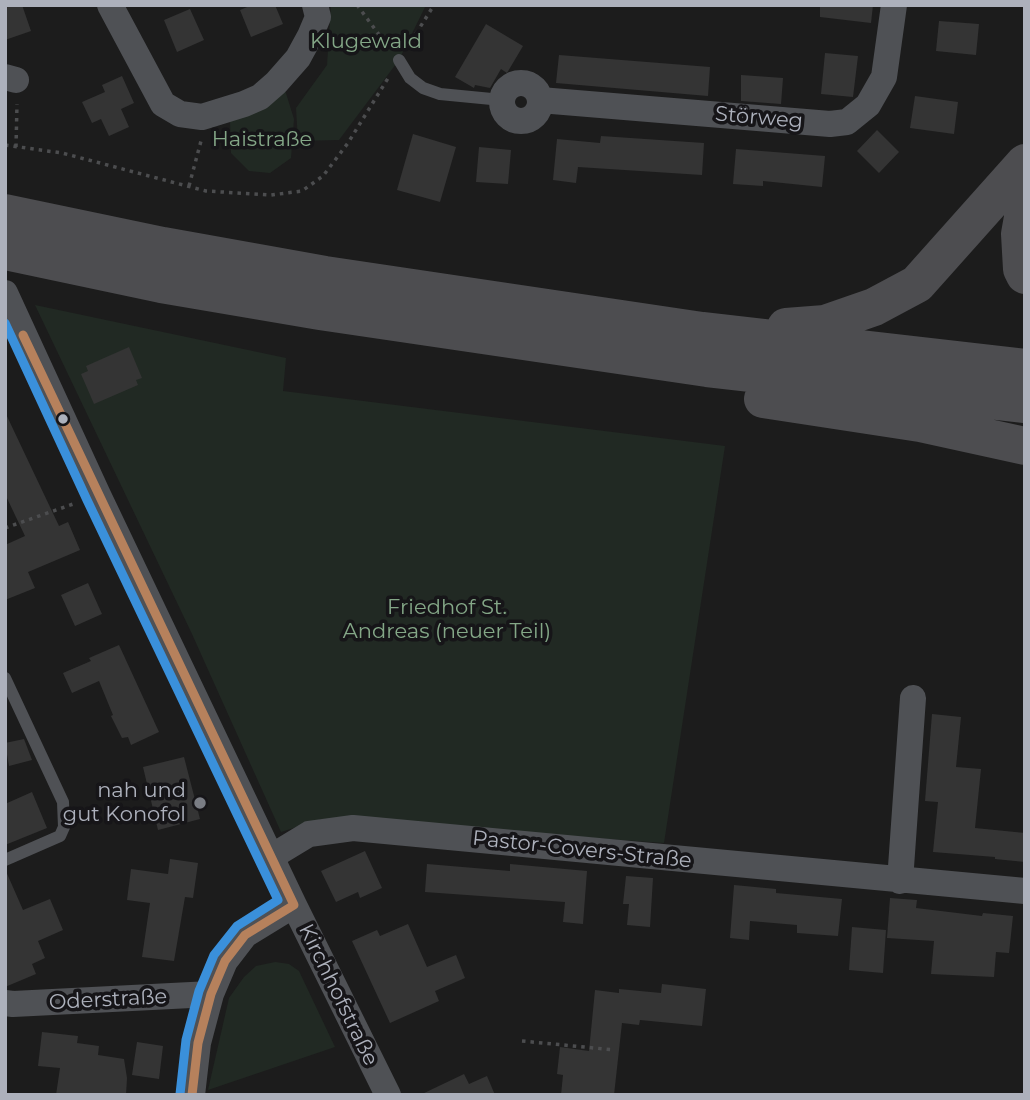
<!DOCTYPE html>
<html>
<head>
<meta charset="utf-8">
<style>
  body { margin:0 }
  #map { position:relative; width:1030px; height:1100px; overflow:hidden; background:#1c1c1c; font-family:Montserrat,sans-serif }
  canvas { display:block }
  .frame { position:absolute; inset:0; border:7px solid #adb1bc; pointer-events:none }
</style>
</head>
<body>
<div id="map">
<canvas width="1030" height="1100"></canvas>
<div class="frame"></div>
</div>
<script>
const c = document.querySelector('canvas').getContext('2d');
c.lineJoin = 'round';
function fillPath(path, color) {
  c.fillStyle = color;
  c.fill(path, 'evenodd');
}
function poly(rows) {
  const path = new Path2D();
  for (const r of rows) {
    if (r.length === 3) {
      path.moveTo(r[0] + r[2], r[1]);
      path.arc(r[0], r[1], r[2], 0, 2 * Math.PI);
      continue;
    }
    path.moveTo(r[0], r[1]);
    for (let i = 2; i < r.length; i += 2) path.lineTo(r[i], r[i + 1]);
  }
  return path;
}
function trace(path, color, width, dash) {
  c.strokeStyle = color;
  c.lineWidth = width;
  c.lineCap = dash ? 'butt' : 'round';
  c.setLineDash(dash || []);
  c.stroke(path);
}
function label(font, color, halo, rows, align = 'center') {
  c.font = font + ' Montserrat,sans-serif';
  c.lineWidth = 7;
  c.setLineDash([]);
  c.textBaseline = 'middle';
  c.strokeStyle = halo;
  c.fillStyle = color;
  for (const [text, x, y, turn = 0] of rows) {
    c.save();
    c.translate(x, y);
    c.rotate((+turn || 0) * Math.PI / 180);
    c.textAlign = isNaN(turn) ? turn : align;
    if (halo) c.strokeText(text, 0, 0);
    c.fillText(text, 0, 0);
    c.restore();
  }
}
fillPath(poly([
  [331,5,426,5,399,60,339,140,298,141,296,108,327,65],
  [285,90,294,119,291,158,270,173,249,171,231,153,230,121],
  [35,305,286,358,283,391,725,446,664,843,322,819,281,832,192,634],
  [275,962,289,964,299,971,335,1047,208,1090,229,998,244,977,256,966]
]), '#212923');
fillPath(poly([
  [12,5,22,5,31,31,5,40,5,8],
  [252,5,275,5,283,24,251,37,240,10],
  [820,5,873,5,871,23,820,17],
  [190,9,204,40,177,52,164,20],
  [939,21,979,24,976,55,936,51],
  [486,24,523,46,507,73,501,69,490,88,475,85,474,88,455,77],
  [825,53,858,56,853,97,821,94],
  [559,55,710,67,708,96,556,83],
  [741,75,783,78,781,104,741,101],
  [122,76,134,103,121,109,129,127,109,136,101,119,92,123,82,102,105,92,102,85],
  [915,96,958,102,954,134,910,128],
  [877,130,899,152,879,173,857,151],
  [413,134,456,147,440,202,397,190],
  [601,136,704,143,702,175,578,167,576,183,553,180,557,139,600,143],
  [479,147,511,150,508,184,476,182],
  [736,149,825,156,822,187,763,181,763,186,733,184],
  [129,347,142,378,136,380,138,385,94,404,81,374,88,371,86,366],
  [5,412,59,526,68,522,80,550,28,572,35,588,5,600,5,545,25,536,5,494],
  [88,583,102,614,75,626,61,595],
  [119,645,159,732,131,745,128,737,122,738,111,716,113,715,99,681,72,693,63,673,91,661,89,658],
  [932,714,961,717,956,767,981,769,975,828,1025,833,1025,862,995,859,995,857,933,852,938,802,925,801],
  [24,739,32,760,9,766,5,743],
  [184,757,200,819,158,830,143,767],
  [32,792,47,828,5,845,5,804],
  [365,851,382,888,360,898,358,892,336,902,321,871],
  [170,859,198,863,193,898,185,897,174,961,142,957,150,903,127,900,131,869,168,874],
  [427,864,510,871,510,864,587,871,583,924,563,922,565,902,425,892],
  [5,869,23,910,50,899,63,930,38,941,45,958,32,964,36,974,5,987],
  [626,876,653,878,650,927,627,925,629,904,623,904],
  [734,885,776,889,776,893,842,899,838,936,797,933,797,925,750,921,749,940,730,938],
  [890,898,917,900,916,908,982,916,983,913,1013,916,1009,953,996,952,994,977,931,974,934,941,887,938],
  [408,924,427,967,456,955,465,978,435,991,439,1001,390,1023,352,941,377,930,380,936],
  [852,927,886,930,883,973,849,970],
  [662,984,706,989,702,1026,640,1020,639,1025,622,1023,614,1095,561,1095,563,1075,557,1074,560,1047,589,1051,595,990,619,993,619,989,661,993],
  [42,1032,78,1036,77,1043,99,1046,98,1055,124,1059,127,1078,126,1095,56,1095,60,1068,38,1066],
  [137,1042,163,1046,159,1079,132,1075],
  [464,1074,469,1084,487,1076,495,1095,420,1095]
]), '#343434');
trace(poly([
  [357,5,389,48],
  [407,48,434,5],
  [5,145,62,153,206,191,271,195,302,191,323,176,348,143,390,75],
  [16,147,17,104],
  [189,186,201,141],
  [5,528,76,503],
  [522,1041,615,1050]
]), '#4c4d4f', 3.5, [3.5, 5]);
trace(poly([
  [399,60,410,78,423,88,440,94,502,100],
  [5,678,63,802,64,827,60,836,5,860]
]), '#4f5155', 12);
trace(poly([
  [110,5,163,104,180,114,202,117,244,104,260,97,276,83,298,58,310,36,318,17,315,5],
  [5,77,16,80],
  [521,102,19],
  [540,100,830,124,847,122,868,105,884,77,894,5],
  [5,293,98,495,294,905,388,1095],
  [271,857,309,834,353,828,1025,891],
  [900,881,913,698],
  [5,1003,13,1004,211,994],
  [192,1095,198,1043,211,994,225,961,245,935,294,905]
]), '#4f5155', 26);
trace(poly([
  [1025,206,1020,234,1022,269,1025,275],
  [5,213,163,246,325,275,702,331,1025,368],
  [5,251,161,284,320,311,707,368,1025,404],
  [786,327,825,324,874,307,917,284,1025,163],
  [763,399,920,423,1025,446]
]), '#4d4d50', 38);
trace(poly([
  [23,335,294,905],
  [192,1095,198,1043,211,994,225,961,245,935,294,905]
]), '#b6815c', 9);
trace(poly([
  [5,323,87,500,278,900,237,926,214,955,199,991,186,1040,180,1094]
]), '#3a90db', 9);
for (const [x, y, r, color] of [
  [63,419,6,"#adb1bc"],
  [200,803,7,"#7a7d84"]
]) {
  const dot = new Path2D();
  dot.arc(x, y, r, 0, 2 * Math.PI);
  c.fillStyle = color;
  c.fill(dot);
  trace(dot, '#161518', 2.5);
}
label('21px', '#84a787', '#161518', [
  ["Klugewald",366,42],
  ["Haistraße",262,140],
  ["Friedhof St.",447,608],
  ["Andreas (neuer Teil)",447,632]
]);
label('21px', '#adb1bc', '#161518', [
  ["Störweg",759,118,5],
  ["Pastor-Covers-Straße",582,850,6],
  ["Kirchhofstraße",338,995,64],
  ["Oderstraße",108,1000,-3]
]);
label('21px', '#adb1bc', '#161518', [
  ["nah und",186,791],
  ["gut Konofol",186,815]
], 'right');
</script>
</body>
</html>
